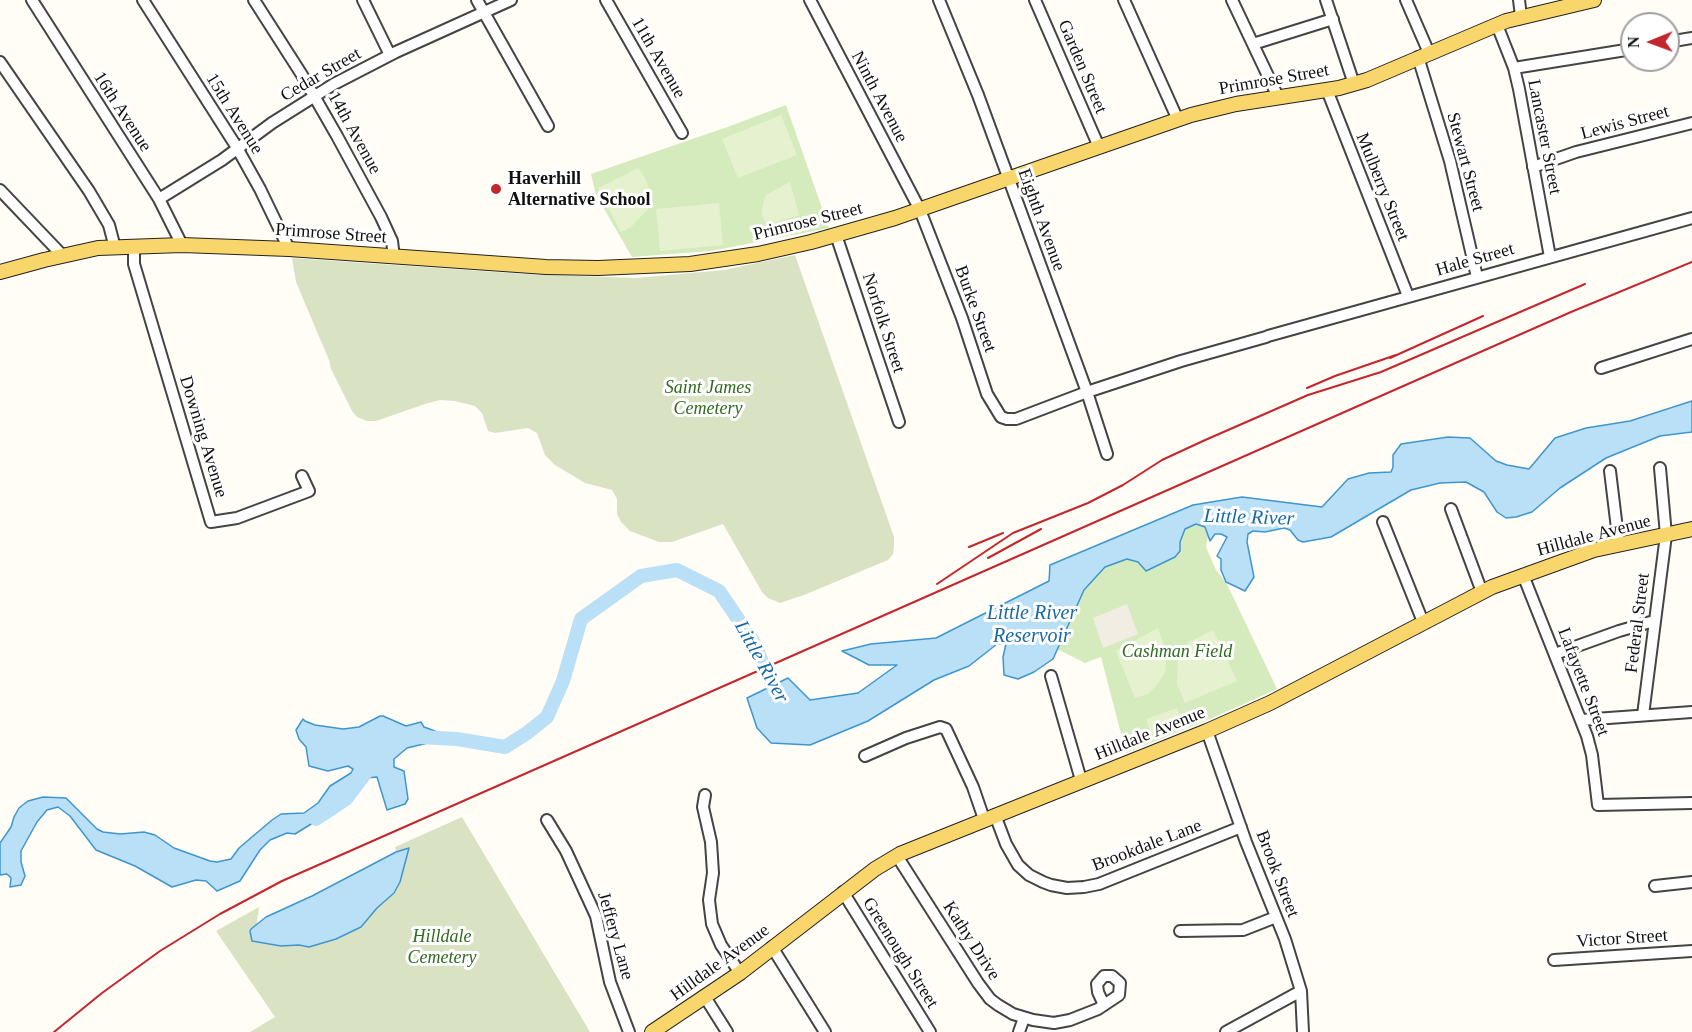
<!DOCTYPE html>
<html>
<head>
<meta charset="utf-8">
<style>
  body { margin:0 }
  #map { position:relative; width:1692px; height:1032px; overflow:hidden; background:#fffdf5; font-family:"Times New Roman",serif }
  canvas { display:block }
  .north { position:absolute; left:1620px; top:12px; width:60px; height:60px; box-sizing:border-box; background:#fff; border:2px solid #a0a0a0; border-radius:50%; rotate:269deg; font-size:16px; font-weight:700; line-height:24px; text-align:center; color:#111 }
  .north::after { content:''; display:block; margin:auto; width:21px; height:27px; background:#c4262e; clip-path:polygon(50% 0,100% 100%,50% 72%,0 100%) }
</style>
</head>
<body>
<div id="map">
<canvas width="1692" height="1032"></canvas>
<div class="north">N</div>
</div>
<script>
const c = document.querySelector('canvas').getContext('2d');
c.lineJoin = 'round';
function fillPath(path, color) {
  c.fillStyle = color;
  c.fill(path, 'evenodd');
}
function poly(rows) {
  const path = new Path2D();
  for (const r of rows) {
    path.moveTo(r[0], r[1]);
    for (let i = 2; i < r.length; i += 2) path.lineTo(r[i], r[i + 1]);
  }
  return path;
}
function trace(path, color, width, dash) {
  c.strokeStyle = color;
  c.lineWidth = width;
  c.lineCap = dash ? 'butt' : 'round';
  c.setLineDash(dash || []);
  c.stroke(path);
}
function label(font, color, halo, rows, align = 'center') {
  c.font = font + ' "Times New Roman",serif';
  c.lineWidth = 6;
  c.setLineDash([]);
  c.textBaseline = 'middle';
  c.strokeStyle = halo;
  c.fillStyle = color;
  for (const [text, x, y, turn = 0] of rows) {
    c.save();
    c.translate(x, y);
    c.rotate((+turn || 0) * Math.PI / 180);
    c.textAlign = isNaN(turn) ? turn : align;
    if (halo) c.strokeText(text, 0, 0);
    c.fillText(text, 0, 0);
    c.restore();
  }
}
fillPath(poly([
  [786,105,829,228,711,251,632,257,596,195,591,174,733,125],
  [1201,520,1210,525,1206,547,1216,570,1226,582,1277,689,1210,719,1126,753,1101,657,1085,663,1053,647,1061,620,1101,567,1181,527]
]), '#d5ebbd');
fillPath(poly([
  [795,255,894,537,894,546,893,554,888,560,804,595,780,603,768,598,762,592,723,524,672,542,659,542,630,531,621,522,617,514,617,499,612,490,585,483,555,465,545,455,537,433,528,428,495,433,488,431,482,413,475,406,455,401,440,400,425,404,376,421,367,421,357,417,352,411,331,369,329,360,296,282,292,258,524,274,636,278,724,270],
  [462,817,590,1032,250,1032,275,1017,216,931,259,907,255,935,398,859,395,847]
]), '#d9e3c4');
fillPath(poly([
  [781,115,797,155,738,178,722,139],
  [638,168,645,178,650,190,649,208,631,227,621,232,598,188],
  [790,182,799,215,766,225,762,214,763,204,766,195],
  [719,203,723,245,660,251,656,209],
  [1158,628,1167,655,1165,673,1156,686,1148,694,1135,698,1116,651],
  [1213,630,1237,681,1185,703,1177,684,1178,655,1189,642],
  [1177,708,1182,722,1151,734,1146,719]
]), '#e6f2cf');
fillPath(poly([
  [1127,604,1138,634,1103,648,1093,618]
]), '#f1ede2');
const water = poly([
  [1692,401,1692,432,1660,436,1606,458,1560,488,1532,512,1516,517,1506,518,1497,512,1484,492,1466,482,1440,483,1411,490,1331,537,1303,542,1298,540,1290,530,1284,528,1265,532,1253,531,1248,534,1247,542,1254,577,1245,591,1226,582,1221,570,1221,559,1217,556,1227,537,1221,534,1215,534,1210,541,1205,527,1196,524,1185,529,1180,542,1180,551,1175,557,1146,571,1138,562,1127,559,1105,567,1084,590,1053,659,1034,672,1018,679,1004,675,1003,657,1006,644,997,644,969,666,934,680,868,721,810,745,771,743,757,728,747,698,788,678,810,700,858,693,897,665,869,665,842,651,871,644,936,638,1049,581,1050,565,1193,505,1242,497,1322,507,1348,479,1369,473,1391,472,1393,467,1393,455,1401,444,1448,437,1470,438,1496,461,1507,465,1529,469,1555,438,1586,428,1630,421,1692,401],
  [380,716,383,716,406,726,421,722,424,727,435,731,437,738,432,742,407,748,394,759,394,767,404,771,408,799,405,804,387,810,377,777,366,778,349,790,324,816,295,834,287,833,270,840,260,850,240,881,217,891,206,881,196,880,172,887,135,866,96,850,70,816,58,807,47,810,37,822,21,851,21,862,25,876,21,885,10,887,11,878,7,874,0,875,0,843,11,827,14,817,19,808,28,801,43,797,66,798,97,829,103,832,120,834,144,832,155,835,174,848,210,861,217,862,231,859,239,848,272,820,281,814,304,813,318,803,330,786,351,773,353,769,348,766,328,771,309,766,306,747,299,739,296,730,303,719,305,721,315,725,343,729,359,727,380,716],
  [409,848,400,882,394,893,377,908,361,927,336,939,309,947,299,945,281,946,252,941,250,931,251,929,266,917,312,896,396,852,409,848]
]);
fillPath(water, '#b9e0f7');
trace(water, '#3f96cf', 1.5);
trace(poly([
  [419,737,457,739,505,747,527,733,547,717,563,681,581,619,641,576,677,570,719,591,753,641,780,703],
  [316,819,346,799,367,771]
]), '#b9e0f7', 14);
const minor = poly([
  [32,0,159,199,182,245],
  [143,0,236,146,260,189,289,249],
  [254,0,302,75,337,136,381,217,392,241,394,257],
  [363,0,390,55],
  [477,0,548,126],
  [606,0,682,133],
  [810,0,920,210,962,318,987,394,1001,417,1007,419,1016,419,1087,392,1181,361,1266,337],
  [939,0,978,95,1087,392,1107,454],
  [1035,0,1099,147],
  [1124,0,1178,120],
  [1232,0,1278,97],
  [1326,0,1354,84],
  [1406,0,1429,53],
  [1519,0,1521,16],
  [1497,25,1514,68,1519,89,1550,257],
  [1668,42,1692,38],
  [1253,44,1333,19],
  [1418,57,1450,161,1477,277],
  [0,62,89,191,109,225,115,248],
  [1514,68,1632,49],
  [1327,90,1408,296],
  [1533,167,1576,152,1692,123],
  [0,190,62,255],
  [159,199,222,160,272,123,334,84,396,52,511,0],
  [836,235,899,422],
  [134,247,134,264,211,522,237,518,309,491,302,476],
  [1268,336,1692,218],
  [1601,368,1692,339],
  [1610,471,1619,545],
  [1451,509,1482,592],
  [1383,522,1423,622],
  [1523,575,1587,736,1592,755,1598,805,1692,803],
  [1555,654,1619,631,1654,621],
  [1051,676,1081,780],
  [1643,715,1666,535,1660,468],
  [1581,720,1692,712],
  [1207,731,1246,842,1285,939,1301,991,1303,1032],
  [865,756,906,738,940,727,946,729,973,787,984,819],
  [705,795,703,807,711,842,713,873,709,900,712,924,721,945,740,973],
  [995,815,1006,844,1018,865,1029,875,1043,882,1051,885,1067,888,1084,887,1099,884,1241,827],
  [547,820,566,851,596,916,610,982,629,1032],
  [897,856,978,983,990,999,998,1005,1013,1014,1033,1020,1054,1023,1070,1020,1098,1009,1119,995,1120,983,1112,976,1104,976,1097,984,1098,992,1104,1005],
  [1655,886,1692,882],
  [843,892,930,1032],
  [1180,931,1243,930,1276,917],
  [772,947,825,1032],
  [1554,960,1692,951],
  [705,997,727,1032],
  [1019,1032,1024,1018],
  [1226,1032,1301,991]
]);
const major = poly([
  [0,272,44,260,98,248,182,245,289,249,546,267,598,268,690,264,758,254,811,242,895,218,1191,115,1236,104,1339,88,1367,80,1506,21,1594,0],
  [652,1032,740,973,875,869,900,854,1207,731,1270,703,1492,587,1594,550,1692,529]
]);
trace(minor, '#444', 14);
trace(major, '#222', 16);
trace(minor, '#fff', 10);
trace(major, '#f9d66b', 14);
trace(poly([
  [1390,358,1483,316],
  [1307,388,1335,376,1396,355],
  [969,547,1003,533],
  [988,558,1041,529],
  [937,584,1013,533,1088,503,1123,485,1162,460,1203,441,1308,395,1381,372,1585,284],
  [54,1032,102,993,160,951,220,914,282,881,1571,312,1692,262]
]), '#c4262e', 2);
for (const [x, y, r, color] of [
  [496,189,6,"#c4262e"]
]) {
  const dot = new Path2D();
  dot.arc(x, y, r, 0, 2 * Math.PI);
  c.fillStyle = color;
  c.fill(dot);
  trace(dot, '#fff', 2);
}
label('18px', '#111', '#fff', [
  ["11th Avenue",658,58,60],
  ["Garden Street",1082,67,67],
  ["Cedar Street",321,75,-30],
  ["Primrose Street",1274,80,-10],
  ["Ninth Avenue",879,97,62],
  ["16th Avenue",122,112,57],
  ["15th Avenue",234,114,58],
  ["Lewis Street",1625,123,-15],
  ["14th Avenue",354,133,61],
  ["Lancaster Street",1544,137,79],
  ["Stewart Street",1465,162,75],
  ["Mulberry Street",1382,187,68],
  ["Eighth Avenue",1041,220,70],
  ["Primrose Street",808,222,-14],
  ["Primrose Street",331,234,4],
  ["Hale Street",1475,260,-16],
  ["Burke Street",975,309,70],
  ["Norfolk Street",883,323,72],
  ["Downing Avenue",203,437,73],
  ["Hilldale Avenue",1594,536,-15],
  ["Federal Street",1638,623,-83],
  ["Lafayette Street",1583,682,69],
  ["Hilldale Avenue",1150,734,-22],
  ["Brookdale Lane",1147,846,-21],
  ["Brook Street",1277,874,69],
  ["Jeffery Lane",615,936,74],
  ["Victor Street",1622,939,-4],
  ["Kathy Drive",971,941,57],
  ["Greenough Street",900,953,58],
  ["Hilldale Avenue",720,963,-36]
]);
label('bold 18px', '#111', '#fff', [
  ["Haverhill",508,179],
  ["Alternative School",508,200]
], 'left');
label('italic 18px', '#2f6b1f', '#fff', [
  ["Saint James",708,388],
  ["Cemetery",708,409],
  ["Cashman Field",1177,652],
  ["Hilldale",442,937],
  ["Cemetery",442,958]
]);
label('italic 20px', '#1768a6', '#fff', [
  ["Little River",1249,518,2],
  ["Little River",1032,614],
  ["Reservoir",1032,637],
  ["Little River",761,662,61]
]);
</script>
</body>
</html>
